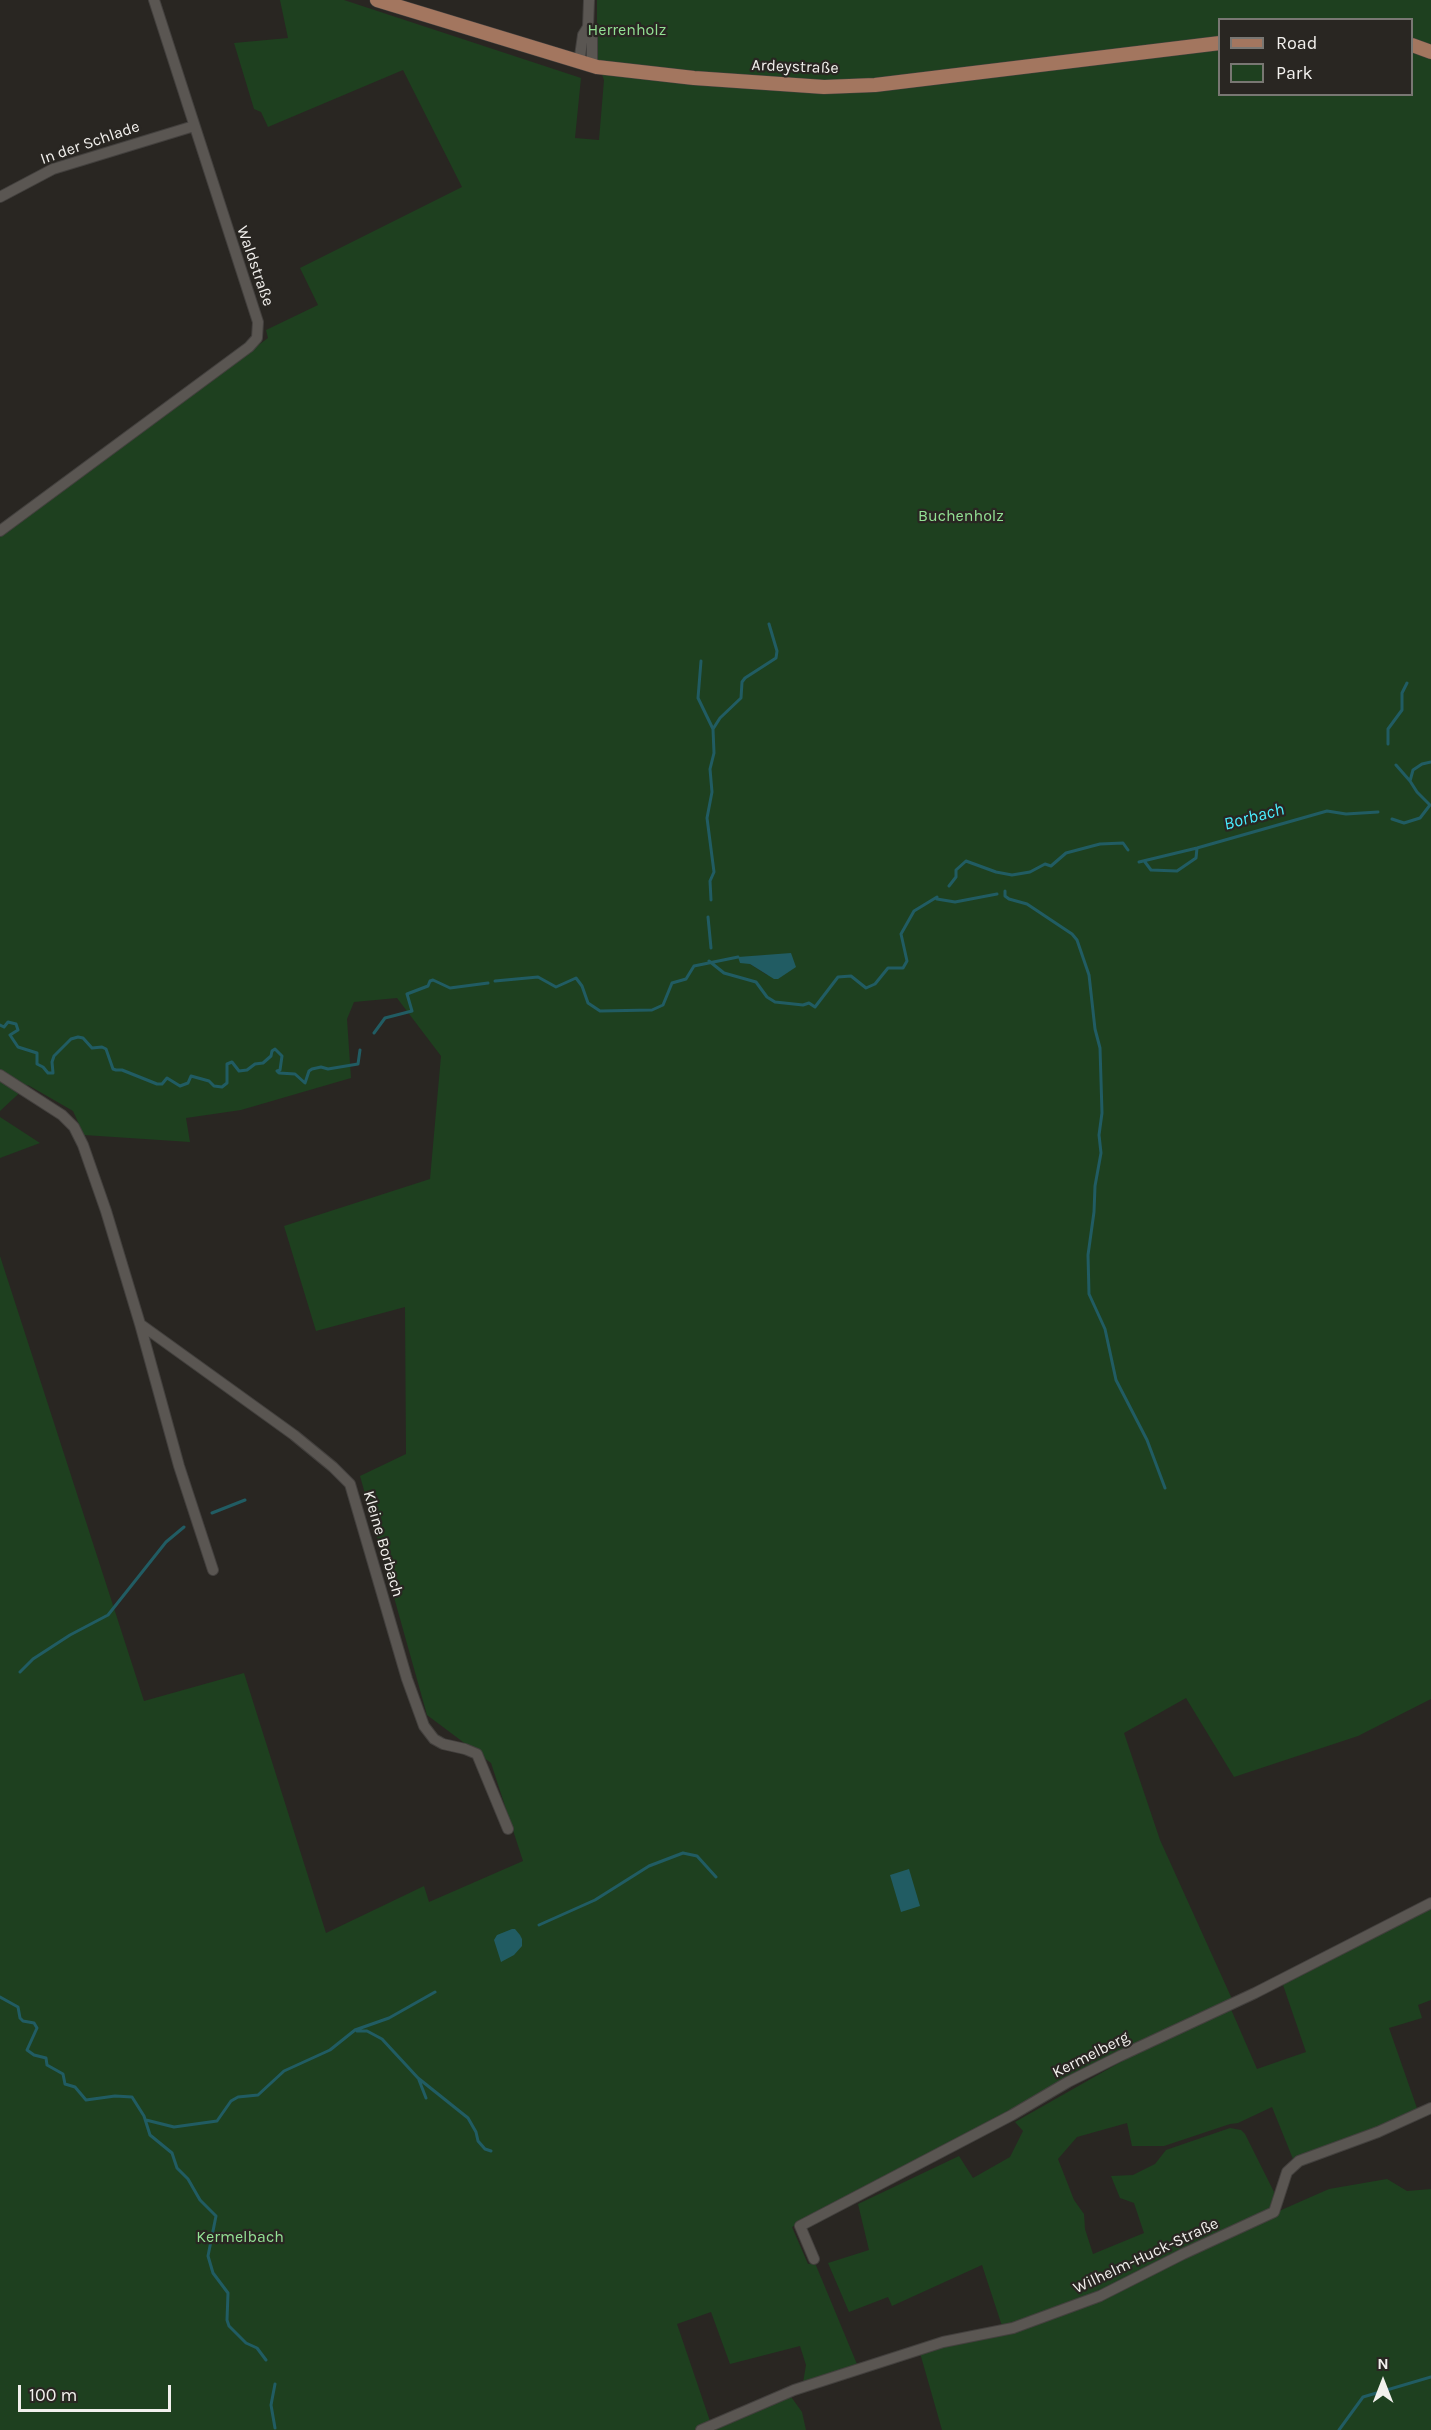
<!DOCTYPE html>
<html>
<head>
<meta charset="utf-8">
<style>
  body { margin:0 }
  #map { position:relative; width:1431px; height:2430px; overflow:hidden; background:#292622; font-family:Karla,sans-serif }
  canvas { display:block }
  .legend { position:absolute; left:1218px; top:18px; width:195px; height:78px; box-sizing:border-box; background:#292622; border:2px solid #797773; margin:0; padding:8px 10px; list-style:none; font-size:18px; color:#f2f0ed }
  .legend li { display:flex; align-items:center; gap:12px; height:30px }
  .legend b { width:30px; border:2px solid #797773 }
  .north { position:absolute; left:1353px; top:2352px; width:60px; height:60px; -webkit-text-stroke:4px #292622; paint-order:stroke; rotate:0deg; font-size:16px; font-weight:700; line-height:24px; text-align:center; color:#f2f0ed }
  .north::after { content:''; display:block; margin:auto; width:21px; height:27px; background:#f2f0ed; clip-path:polygon(50% 0,100% 100%,50% 72%,0 100%) }
  .scale { position:absolute; left:18px; top:2385px; width:153px; height:27px; box-sizing:border-box; border:3px solid #f2f0ed; border-top:0; padding-left:8px; font-size:18px; line-height:21px; white-space:nowrap; color:#f2f0ed; -webkit-text-stroke:4px #292622; paint-order:stroke }
</style>
</head>
<body>
<div id="map">
<canvas width="1431" height="2430"></canvas>
<ul class="legend">
<li><b style="height:8px;background:#a3765f"></b>Road</li>
<li><b style="height:16px;background:#1e401f"></b>Park</li>
</ul>
<div class="north">N</div>
<div class="scale">100 m</div>
</div>
<script>
const c = document.querySelector('canvas').getContext('2d');
c.lineJoin = 'round';
function fillPath(path, color) {
  c.fillStyle = color;
  c.fill(path, 'evenodd');
}
function poly(rows) {
  const path = new Path2D();
  for (const r of rows) {
    path.moveTo(r[0], r[1]);
    for (let i = 2; i < r.length; i += 2) path.lineTo(r[i], r[i + 1]);
  }
  return path;
}
function trace(path, color, width, dash) {
  c.strokeStyle = color;
  c.lineWidth = width;
  c.lineCap = dash ? 'butt' : 'round';
  c.setLineDash(dash || []);
  c.stroke(path);
}
function label(font, color, halo, rows, align = 'center') {
  c.font = font + ' Karla,sans-serif';
  c.lineWidth = 4.5;
  c.setLineDash([]);
  c.textBaseline = 'middle';
  c.strokeStyle = halo;
  c.fillStyle = color;
  for (const [text, x, y, turn = 0] of rows) {
    c.save();
    c.translate(x, y);
    c.rotate((+turn || 0) * Math.PI / 180);
    c.textAlign = isNaN(turn) ? turn : align;
    if (halo) c.strokeText(text, 0, 0);
    c.fillText(text, 0, 0);
    c.restore();
  }
}
fillPath(poly([
  [280,0,344,0,581,78,575,138,599,140,604,80,597,61,597,0,1431,0,1431,1699,1358,1736,1234,1777,1186,1698,1124,1733,1160,1840,1232,1999,792,2227,808,2264,815,2263,859,2369,803,2383,806,2365,800,2346,730,2364,711,2312,677,2324,711,2424,697,2430,0,2430,0,1256,144,1701,244,1673,326,1933,424,1886,429,1902,523,1861,491,1763,427,1715,360,1476,406,1454,405,1307,316,1331,284,1226,430,1179,441,1056,397,998,354,1002,347,1019,351,1078,241,1110,186,1118,190,1142,84,1135,73,1111,28,1085,0,1111,0,537,268,338,266,330,318,305,300,268,462,187,403,70,268,127,261,112,254,109,234,43,288,38],
  [1220,20,1412,20,1412,94,1220,94],
  [773,955,767,975,750,964,755,956],
  [0,1117,40,1143,0,1158],
  [1431,1908,1431,2000,1418,2005,1422,2018,1389,2028,1418,2111,1377,2129,1293,2159,1272,2107,1238,2123,1230,2124,1164,2146,1132,2146,1127,2123,1077,2137,1058,2159,1074,2200,1084,2214,1085,2229,1093,2254,1144,2233,1134,2203,1120,2198,1111,2176,1133,2175,1155,2164,1166,2150,1230,2128,1241,2130,1245,2134,1274,2192,1273,2204,1270,2210,1099,2294,1002,2326,982,2265,892,2306,888,2297,849,2312,828,2263,869,2250,858,2204,959,2156,973,2178,1010,2157,1023,2131,1015,2122,1154,2043,1230,2007,1257,2069,1306,2052,1282,1982],
  [1387,2179,1407,2191,1431,2189,1431,2430,942,2430,920,2353,943,2345,1000,2334,1329,2189],
  [789,2394,802,2412,806,2430,710,2430]
]), '#1e401f');
fillPath(poly([
  [791,953,796,967,778,979,774,979,750,964,740,963,738,957],
  [909,1869,920,1906,901,1912,890,1875],
  [512,1929,515,1929,520,1935,522,1939,522,1946,514,1955,501,1962,494,1940,497,1935]
]), '#215c63');
trace(poly([
  [701,661,698,698,713,729],
  [1388,744,1388,729,1402,710,1402,693,1407,683],
  [1396,765,1410,781],
  [1392,819,1404,823,1420,818,1430,805,1417,792,1410,781,1413,770,1422,764,1431,762],
  [1139,862,1197,848,1327,811,1346,814,1378,812],
  [1145,862,1151,870,1177,871,1196,858,1197,848],
  [949,886,956,877,956,870,966,861,996,872,1012,875,1030,872,1045,864,1051,866,1066,853,1100,844,1123,843,1128,850],
  [1005,891,1005,896,1009,899,1027,904,1072,934,1077,940,1089,975,1095,1029,1100,1048,1102,1113,1099,1135,1101,1153,1095,1186,1094,1212,1088,1255,1089,1294,1105,1329,1116,1380,1147,1440,1165,1488],
  [937,899,955,902,997,894],
  [711,900,710,881,714,872,707,818,712,792,710,769,714,753,713,729,720,718,741,698,742,682,745,678,776,658,777,651,769,624],
  [708,917,711,948],
  [709,961,724,973,756,982,767,997,775,1002,803,1005,809,1003,815,1007,838,977,851,976,866,988,875,984,888,968,903,968,907,961,901,934,914,911,937,897],
  [495,981,538,977,556,987,576,978,582,986,588,1003,600,1011,652,1010,663,1005,672,983,686,979,694,966,738,957],
  [0,1025,4,1027,8,1022,16,1024,18,1030,10,1035,18,1047,37,1053,37,1064,43,1067,48,1073,53,1073,52,1062,54,1056,71,1039,78,1037,83,1038,92,1048,102,1047,106,1049,113,1069,116,1070,122,1070,157,1084,162,1084,167,1078,180,1086,188,1083,191,1076,209,1081,214,1086,222,1087,227,1083,227,1064,232,1062,239,1071,247,1070,255,1064,263,1063,271,1056,272,1051,275,1049,282,1056,280,1070,277,1071,279,1073,295,1074,305,1083,309,1071,312,1069,321,1067,328,1069,358,1064,360,1050],
  [374,1033,385,1018,412,1011,407,994,428,986,430,981,433,980,450,988,488,983],
  [212,1513,245,1500],
  [20,1672,33,1659,70,1635,108,1615,166,1542,184,1527],
  [539,1925,595,1900,649,1866,683,1853,697,1856,716,1877],
  [0,1997,18,2007,20,2018,23,2021,34,2023,37,2028,27,2050,34,2055,46,2058,47,2065,63,2074,65,2084,75,2087,86,2100,115,2096,132,2097,144,2116,150,2135,172,2153,177,2168,188,2179,200,2200,216,2216,208,2256,213,2273,228,2293,227,2320,229,2326,246,2343,257,2348,266,2360],
  [357,2031,367,2031,382,2039,418,2078,468,2118,476,2132,478,2141,485,2149,491,2151],
  [419,2080,426,2098],
  [146,2120,174,2127,217,2121,231,2101,238,2097,258,2095,284,2071,330,2050,355,2030,389,2018,435,1992],
  [275,2384,271,2405,275,2428],
  [1339,2430,1363,2397,1431,2377]
]), '#215c63', 3);
const minor = poly([
  [589,0,588,27,592,36,592,66],
  [579,63,583,35,588,27],
  [0,197,53,169,194,126],
  [0,531,249,347,257,338,258,322,154,0],
  [0,1075,62,1115,74,1127,83,1145,106,1211,140,1324,294,1435,333,1467,350,1484,407,1679,424,1726,434,1739,443,1744,465,1749,477,1754,508,1829],
  [140,1324,179,1466,213,1570],
  [814,2259,800,2226,1012,2115,1068,2082,1120,2056,1255,1993,1431,1903],
  [701,2430,794,2390,943,2342,1013,2328,1100,2296,1183,2254,1274,2212,1287,2172,1299,2161,1378,2132,1431,2108]
]);
const major = poly([
  [377,0,597,67,694,78,824,87,875,85,1220,43],
  [1412,45,1431,52]
]);
trace(minor, '#43403e', 12);
trace(major, '#43403e', 15);
trace(minor, '#5a5652', 10);
trace(major, '#a3765f', 14);
label('16px', '#93e194', '#292622', [
  ["Herrenholz",627,30],
  ["Buchenholz",961,516],
  ["Kermelbach",240,2237]
]);
label('16px', '#f2f0ed', '#292622', [
  ["Ardeystraße",795,67,2],
  ["In der Schlade",90,143,-19],
  ["Waldstraße",255,266,71],
  ["Kleine Borbach",383,1544,74],
  ["Kermelberg",1091,2055,-27],
  ["Wilhelm-Huck-Straße",1146,2256,-25]
]);
label('italic 18px', '#49ebfc', '#292622', [
  ["Borbach",1254,817,-15]
]);
</script>
</body>
</html>
